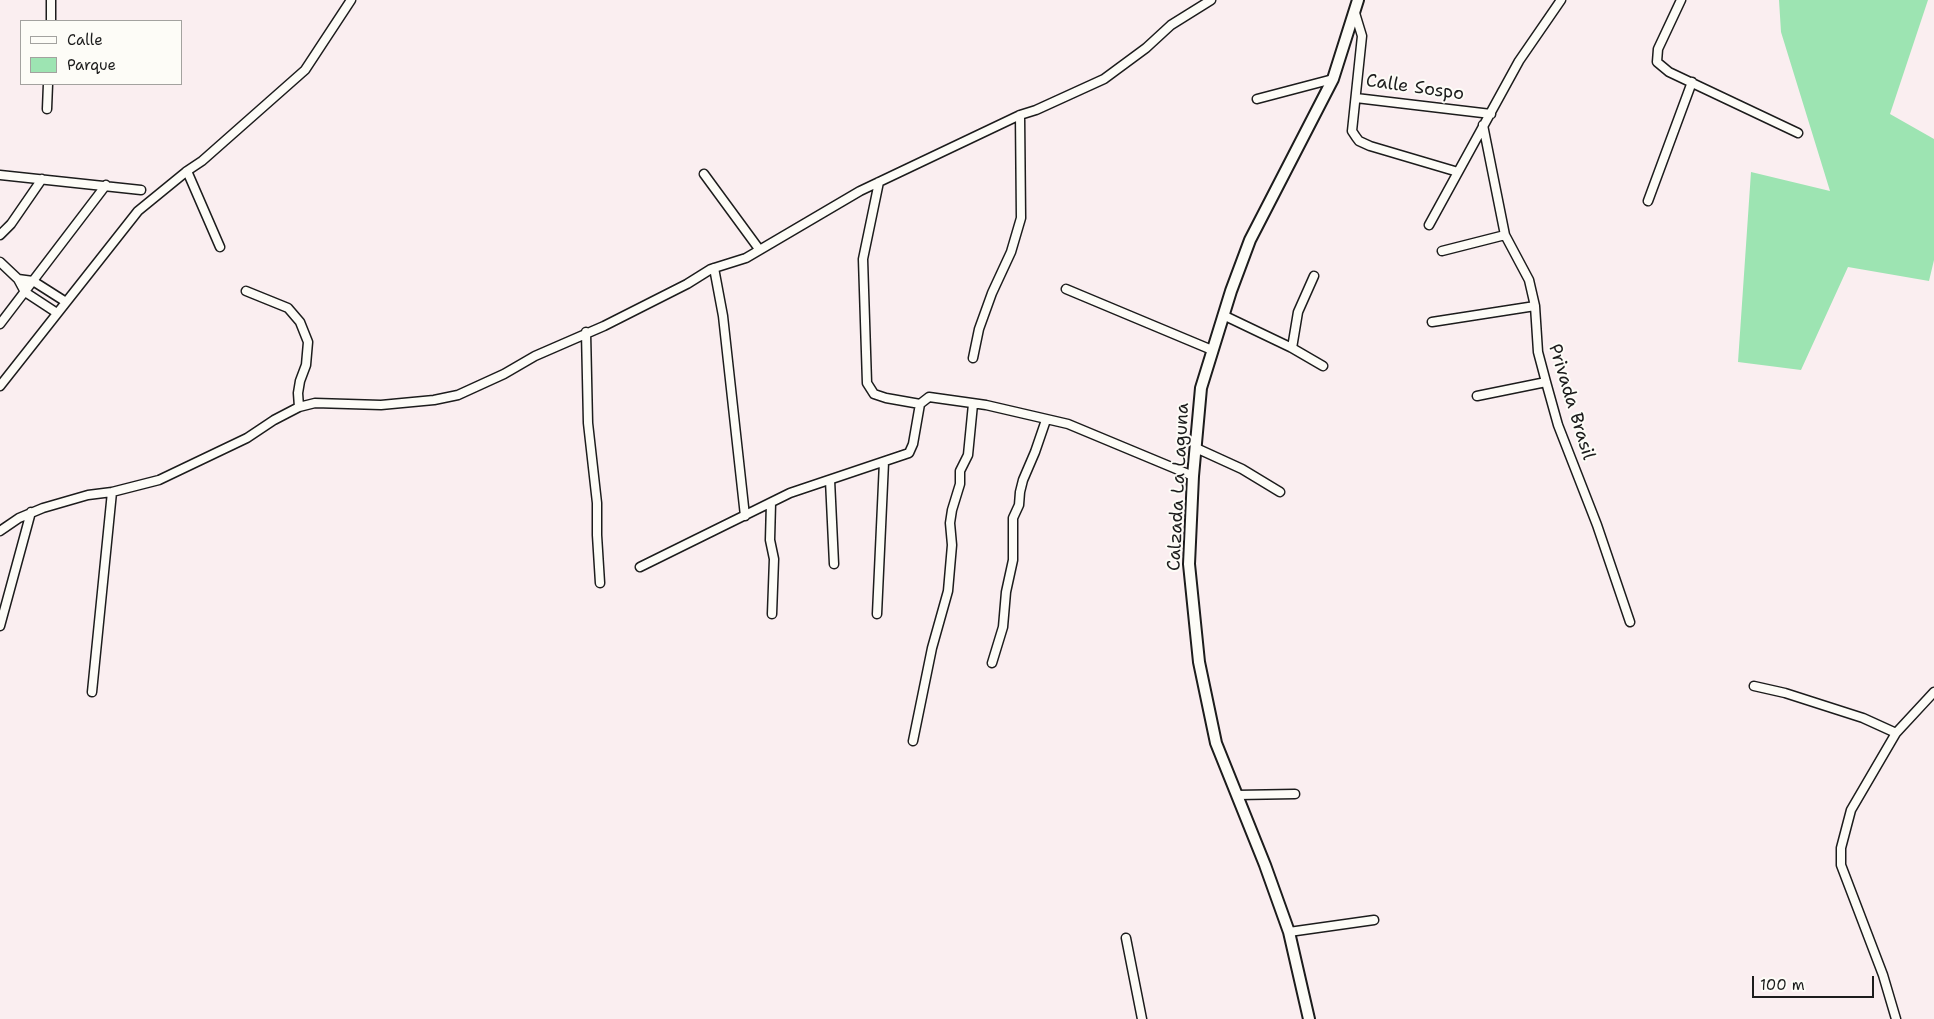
<!DOCTYPE html>
<html>
<head>
<meta charset="utf-8">
<style>
  body { margin:0 }
  #map { position:relative; width:1934px; height:1019px; overflow:hidden; background:#faeef0; font-family:"Shantell Sans",sans-serif }
  canvas { display:block }
  .legend { position:absolute; left:20px; top:20px; width:162px; height:65px; box-sizing:border-box; background:#fdfcf7; border:1px solid #a3a29f; margin:0; padding:6px 9px; list-style:none; font-size:15px; color:#1c1c1c }
  .legend li { display:flex; align-items:center; gap:10px; height:25px }
  .legend b { width:25px; border:1px solid #a3a29f }
  .scale { position:absolute; left:1752px; top:976px; width:122px; height:22px; box-sizing:border-box; border:2px solid #1c1c1c; border-top:0; padding-left:6px; font-size:15px; line-height:18px; white-space:nowrap; color:#1c1c1c; -webkit-text-stroke:4px #fdfcf7; paint-order:stroke }
</style>
</head>
<body>
<div id="map">
<canvas width="1934" height="1019"></canvas>
<ul class="legend">
<li><b style="height:6px;background:#fdfcf7"></b>Calle</li>
<li><b style="height:14px;background:#9de4b2"></b>Parque</li>
</ul>
<div class="scale">100 m</div>
</div>
<script>
const c = document.querySelector('canvas').getContext('2d');
c.lineJoin = 'round';
function fillPath(path, color) {
  c.fillStyle = color;
  c.fill(path, 'evenodd');
}
function poly(rows) {
  const path = new Path2D();
  for (const r of rows) {
    path.moveTo(r[0], r[1]);
    for (let i = 2; i < r.length; i += 2) path.lineTo(r[i], r[i + 1]);
  }
  return path;
}
function trace(path, color, width, dash) {
  c.strokeStyle = color;
  c.lineWidth = width;
  c.lineCap = dash ? 'butt' : 'round';
  c.setLineDash(dash || []);
  c.stroke(path);
}
function label(font, color, halo, rows, align = 'center') {
  c.font = font + ' "Shantell Sans",sans-serif';
  c.lineWidth = 4;
  c.setLineDash([]);
  c.textBaseline = 'middle';
  c.strokeStyle = halo;
  c.fillStyle = color;
  for (const [text, x, y, turn = 0] of rows) {
    c.save();
    c.translate(x, y);
    c.rotate((+turn || 0) * Math.PI / 180);
    c.textAlign = isNaN(turn) ? turn : align;
    if (halo) c.strokeText(text, 0, 0);
    c.fillText(text, 0, 0);
    c.restore();
  }
}
fillPath(poly([
  [1779,0,1928,0,1890,114,1934,139,1934,260,1929,281,1848,267,1801,370,1738,362,1751,172,1830,191,1781,32]
]), '#9de4b2');
const street = poly([
  [1681,0,1658,49,1657,62,1669,72,1798,133],
  [1355,13,1362,36,1352,131,1356,137,1359,141,1370,146,1458,172],
  [51,21,51,0],
  [1356,98,1491,114],
  [1257,99,1333,79],
  [47,109,48,84],
  [1483,125,1505,235,1529,280,1535,306,1538,352,1546,382,1558,425,1597,525,1630,622],
  [187,171,220,247],
  [704,174,759,249],
  [0,175,141,190],
  [879,182,863,259,867,383,874,394,886,398,920,404],
  [1648,201,1692,82],
  [1429,225,1519,61,1561,0],
  [0,235,11,224,42,179],
  [1442,251,1505,235],
  [0,262,18,279,25,292,57,313],
  [714,268,723,316,745,516],
  [18,279,33,281,66,302],
  [1066,289,1212,350],
  [246,291,288,308,300,322,308,342,306,365,300,381,298,393,299,407],
  [1223,315,1292,348,1323,366],
  [1432,322,1535,306],
  [0,324,106,185],
  [586,332,588,423,597,503,597,535,600,583],
  [1292,348,1298,312,1314,276],
  [973,358,979,329,992,293,1011,252,1021,218,1020,115],
  [0,386,138,211,187,171,202,161,305,70,351,0],
  [1477,396,1546,382],
  [1196,448,1242,469,1280,492],
  [830,480,834,564],
  [771,503,770,540,774,559,772,614],
  [0,531,19,518,43,508,88,495,112,492,159,480,247,438,274,420,299,407,315,403,381,405,434,400,458,395,504,374,535,356,604,326,687,284,711,269,746,258,860,191,1020,115,1036,110,1104,79,1146,48,1171,25,1211,0],
  [640,567,790,493,909,453,913,444,920,404,929,397,986,405,1068,424,1193,476],
  [877,614,884,462],
  [0,626,31,512],
  [992,663,1003,627,1006,592,1013,560,1013,518,1019,505,1020,492,1023,480,1035,452,1046,420],
  [1754,686,1785,693,1863,718,1896,733],
  [92,692,112,492],
  [913,741,932,648,948,591,952,545,950,523,952,510,960,484,960,471,968,455,973,404],
  [1237,795,1295,794],
  [1289,932,1374,920],
  [1126,938,1142,1019],
  [1896,1019,1883,975,1841,865,1841,848,1851,810,1896,733,1934,692]
]);
const secondary = poly([
  [1309,1019,1289,932,1265,865,1216,743,1199,662,1189,564,1193,476,1201,388,1231,291,1250,240,1333,79,1358,0]
]);
trace(street, '#1c1c1c', 11);
trace(secondary, '#1c1c1c', 14);
trace(street, '#fdfcf7', 8);
trace(secondary, '#fdfcf7', 10);
label('18px', '#1c1c1c', '#fdfcf7', [
  ["Calle Sospo",1415,88,8],
  ["Privada Brasil",1571,402,73],
  ["Calzada La Laguna",1179,487,-87]
]);
</script>
</body>
</html>
